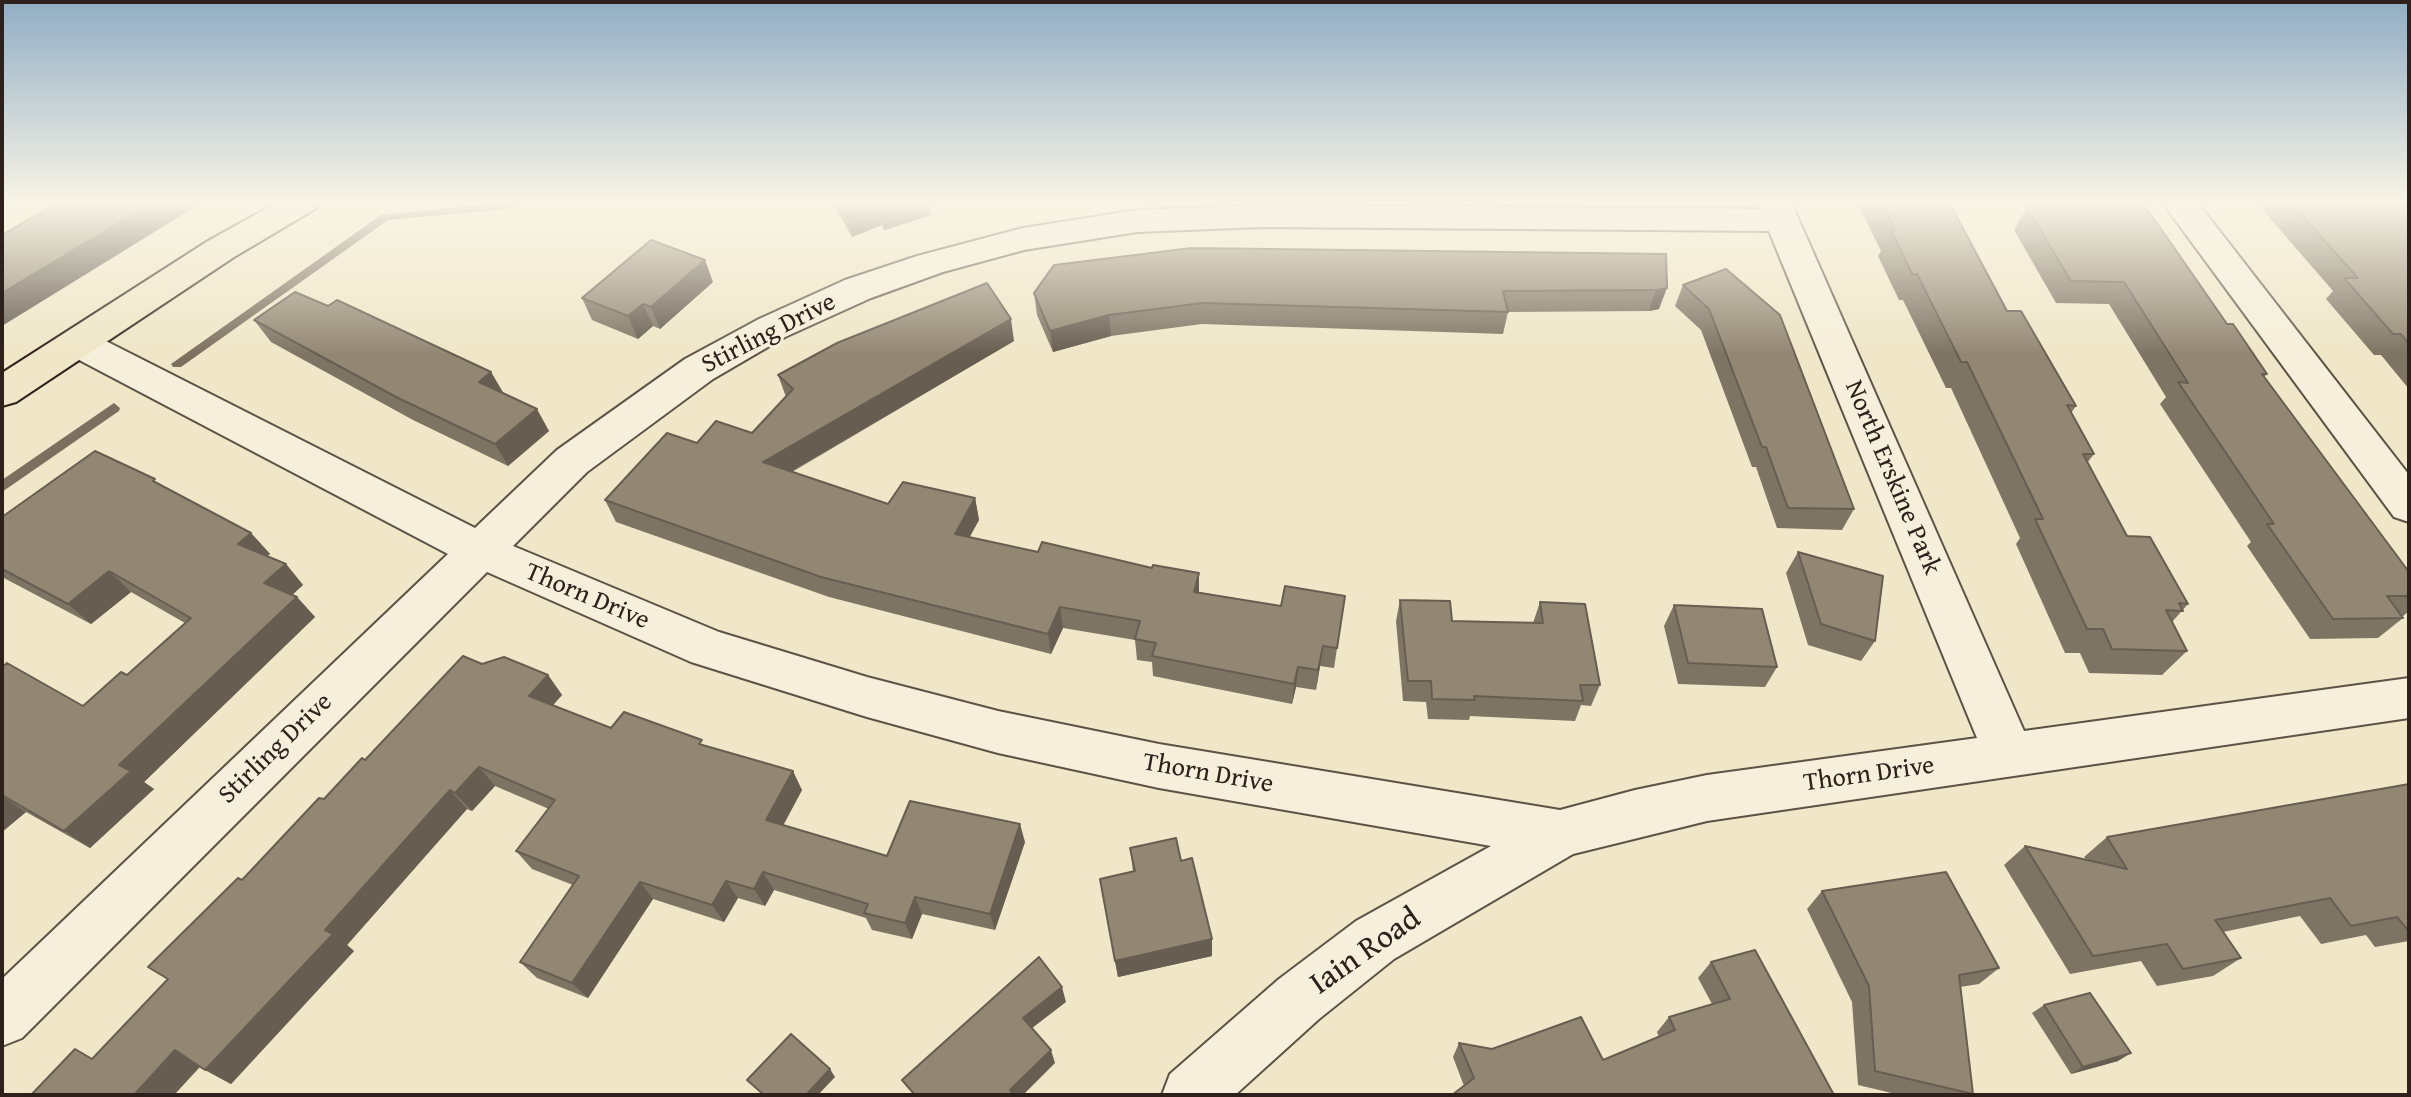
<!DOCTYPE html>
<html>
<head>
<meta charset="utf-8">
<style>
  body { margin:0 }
  #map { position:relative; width:2411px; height:1097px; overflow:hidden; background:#f0e7c8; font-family:"Gentium Book Plus",serif }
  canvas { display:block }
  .frame { position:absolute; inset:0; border:4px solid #2e201a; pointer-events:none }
</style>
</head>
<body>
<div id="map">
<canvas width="2411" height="1097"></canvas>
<div class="frame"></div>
</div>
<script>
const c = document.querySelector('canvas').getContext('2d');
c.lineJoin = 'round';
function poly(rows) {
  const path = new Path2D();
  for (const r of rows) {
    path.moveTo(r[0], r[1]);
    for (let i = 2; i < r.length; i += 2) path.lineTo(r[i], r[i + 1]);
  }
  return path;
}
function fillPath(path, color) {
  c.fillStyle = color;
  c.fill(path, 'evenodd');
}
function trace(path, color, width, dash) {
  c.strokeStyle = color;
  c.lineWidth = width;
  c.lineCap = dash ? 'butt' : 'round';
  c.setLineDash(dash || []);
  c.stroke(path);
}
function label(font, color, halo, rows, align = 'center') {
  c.font = font + ' "Gentium Book Plus",serif';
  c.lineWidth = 6;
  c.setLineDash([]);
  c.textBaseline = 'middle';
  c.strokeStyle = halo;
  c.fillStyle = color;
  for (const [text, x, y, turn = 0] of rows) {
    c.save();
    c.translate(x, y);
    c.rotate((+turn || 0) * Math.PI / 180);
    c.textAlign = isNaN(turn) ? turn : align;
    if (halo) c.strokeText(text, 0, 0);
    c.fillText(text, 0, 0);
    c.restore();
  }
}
fillPath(poly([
  [507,202,527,202,526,204,498,210,388,220,181,367,173,367,171,364,381,215,507,202],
  [114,403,120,408,119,411,2,492,2,480,114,403]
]), '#7b6f5f');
const minor = poly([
  [1757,202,1791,202,2024,731,2409,678,2409,718,1707,821,1573,854,1394,959,1319,1019,1235,1095,1162,1095,1170,1074,1279,979,1356,921,1491,846,1159,788,998,753,867,717,691,662,487,572,22,1038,2,1046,2,979,448,554,64,352,59,343,64,334,78,330,92,334,475,528,557,450,685,359,759,319,845,280,917,256,1023,228,1137,210,1262,205,1760,209,1757,202],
  [1262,227,1769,231,1977,738,1707,775,1635,790,1560,810,1159,744,998,711,867,677,719,632,513,546,587,472,713,379,785,337,871,298,943,272,1024,250,1137,232,1262,227],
  [2162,202,2197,202,2409,475,2409,522,2394,517,2162,202]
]);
const primary = poly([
  [278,202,320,202,315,209,234,257,16,402,2,406,2,373,208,241,278,202]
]);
trace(minor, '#5e5246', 4);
trace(primary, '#2e201a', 4);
fillPath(minor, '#f5efdb');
fillPath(primary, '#f0e7c8');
fillPath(poly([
  [832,202,929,202,931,215,884,230,882,225,852,237],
  [1857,202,1949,202,2007,311,2076,406,2071,413,2094,454,2087,463,2127,536,2188,604,2172,622,2187,651,2162,675,2089,673,2080,653,2065,653,2016,544,2020,538,1951,388,1946,388,1903,300,1899,300,1878,256,1881,251],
  [2021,202,2141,202,2227,324,2267,374,2264,377,2409,572,2409,611,2402,617,2403,618,2378,638,2310,639,2247,546,2251,542,2160,404,2166,397,2109,304,2056,303,2014,230,2026,209],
  [2256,202,2409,202,2409,389,2381,355,2374,355,2326,299,2333,291],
  [1666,254,1659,309,1649,311,1508,312,1503,334,1202,324,1111,336,1053,352,1037,315,1034,293],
  [1726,269,1854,509,1842,530,1777,528,1756,467,1752,467,1701,330,1675,306,1683,285],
  [713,282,660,329,653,326,638,339,592,320,582,298],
  [328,306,491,372,503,393,549,431,508,466,413,420,271,342,254,320],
  [1014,341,792,472,888,504,975,498,979,520,969,537,1199,592,1281,606,1345,596,1334,668,1320,666,1316,690,1296,687,1292,704,1153,676,1152,662,1137,660,1135,640,1063,628,1051,654,829,597,616,522,605,500,697,443,752,433,786,397,778,375],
  [161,485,251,533,270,554,267,556,286,564,303,585,292,595,297,597,315,617,144,782,154,789,90,848,26,812,2,832,2,667,83,706,127,675,185,623,131,592,91,624,2,577,2,517],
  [1798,552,1875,641,1861,661,1808,645,1786,573],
  [1400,600,1452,621,1494,622,1533,623,1540,602,1600,685,1591,706,1581,705,1575,721,1470,716,1469,720,1428,719,1426,702,1403,701,1396,621],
  [1674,605,1777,667,1765,687,1678,684,1664,626],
  [482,664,548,675,562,695,553,705,611,728,706,746,802,790,783,826,887,856,1025,842,995,930,922,914,912,939,872,930,866,918,774,890,765,906,738,898,724,922,653,899,588,998,537,978,520,962,573,885,532,869,516,851,549,809,495,786,472,811,467,809,347,945,354,951,231,1084,200,1067,174,1095,31,1095,93,1058,168,979,242,880,365,760],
  [2409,784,2409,941,2375,947,2366,935,2321,944,2300,916,2223,932,2241,958,2213,976,2157,986,2141,961,2070,974,2004,865,2025,846,2086,859,2084,857,2107,837],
  [1130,848,1181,861,1212,956,1118,977,1100,879,1133,871],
  [1822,891,1999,968,1979,984,1960,987,1973,1094,1972,1095,1900,1095,1858,1085,1852,1002,1807,909],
  [1711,962,1834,1095,1464,1086,1453,1057,1459,1043,1492,1049,1603,1060,1659,1037,1657,1032,1669,1017,1712,1004,1698,978],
  [2044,1005,2118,1061,2071,1074,2032,1013]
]), '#7e7464');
fillPath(poly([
  [153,202,203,202,2,326,2,293],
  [898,202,929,202,931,215,884,230,879,207],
  [876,203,882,225,852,237,846,215],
  [705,260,713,282,660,329,651,307],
  [1667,288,1659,309,1649,311,1656,290],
  [643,304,653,326,638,339,628,316],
  [1109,315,1111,336,1053,352,1050,331],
  [1011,319,1014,341,771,483,763,462],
  [491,372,504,394,479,382],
  [537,409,549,431,508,466,495,444],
  [975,498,979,520,960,555,955,534],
  [251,533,270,554,257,564,238,544],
  [286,564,303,585,283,603,264,583],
  [109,571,131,592,91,624,68,604],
  [1199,573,1199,594,1194,592],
  [297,597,315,617,144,782,154,789,90,848,64,831,119,765],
  [1060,607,1063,628,1051,654,1048,634],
  [1323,646,1320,666,1316,690,1318,670],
  [1298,667,1296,687,1292,704,1294,684],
  [548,675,562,695,544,715,529,696],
  [479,767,495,786,472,811,455,793],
  [793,771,802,790,776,838,766,820],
  [450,790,467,809,347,945,354,951,231,1084,205,1070,325,930],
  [2,796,26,812,2,832],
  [1020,824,1025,842,995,930,990,914],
  [763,872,774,890,765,906,754,889],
  [726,881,738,898,724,922,712,905],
  [640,882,653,899,588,998,572,983],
  [915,897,922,914,912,939,905,923],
  [1212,939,1212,956,1118,977,1115,961],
  [1062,987,1066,1002,1027,1032,1023,1018],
  [175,1050,201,1065,174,1095,134,1095],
  [1051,1050,1055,1063,1023,1095,1011,1095,1010,1090],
  [2131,1053,2118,1061,2071,1074,2083,1067],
  [830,1069,835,1077,818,1095,806,1095]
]), '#675e51');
const building = poly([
  [58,202,153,202,2,293,2,235,58,202],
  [839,202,898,202,879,207,876,203,846,215,839,202],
  [1882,202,1949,202,2007,311,2021,311,2076,406,2067,405,2094,454,2083,454,2127,536,2150,537,2188,604,2179,603,2183,611,2166,610,2187,651,2112,649,2103,629,2087,629,2035,519,2043,519,1967,362,1961,362,1917,274,1912,274,1891,230,1896,230,1882,202],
  [2049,202,2141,202,2159,226,2227,324,2233,324,2267,374,2262,374,2409,572,2409,596,2387,596,2403,618,2333,619,2267,524,2274,524,2178,382,2188,383,2124,282,2071,281,2027,208,2053,208,2049,202],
  [2290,202,2409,202,2409,344,2401,334,2393,334,2344,278,2358,278,2290,202],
  [651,240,705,260,651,307,643,304,628,316,582,298,651,240],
  [1192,248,1666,254,1667,288,1656,290,1503,291,1508,312,1202,303,1109,315,1050,331,1034,293,1054,265,1192,248],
  [1726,269,1780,315,1854,509,1788,508,1766,447,1762,447,1709,309,1683,285,1726,269],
  [987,283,1011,319,763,462,888,504,903,482,975,498,955,534,1038,552,1042,542,1152,568,1153,565,1199,573,1194,592,1281,606,1285,586,1345,596,1337,648,1323,646,1318,670,1298,667,1294,684,1152,656,1156,643,1135,639,1140,621,1060,607,1048,634,821,577,605,500,667,433,697,443,716,421,752,433,793,389,778,375,837,343,987,283],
  [295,292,328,306,337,300,491,372,479,382,537,409,495,444,398,398,254,320,295,292],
  [95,451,155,479,153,481,251,533,238,544,286,564,264,583,297,597,119,765,131,771,64,831,2,795,2,667,7,663,83,706,121,672,127,675,191,618,109,571,68,604,2,569,2,517,95,451],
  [1798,552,1883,576,1875,641,1821,624,1798,552],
  [1400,600,1450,601,1452,621,1494,622,1543,623,1540,602,1585,604,1600,685,1580,685,1583,701,1474,696,1475,700,1432,699,1431,681,1408,681,1400,600],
  [1674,605,1762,609,1777,667,1688,663,1674,605],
  [463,656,482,664,504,657,548,675,529,696,611,728,624,712,702,740,699,744,793,771,766,820,887,856,910,801,1020,824,990,914,915,897,905,923,864,913,868,904,763,872,754,889,726,881,712,905,640,882,572,983,520,962,579,876,516,851,555,800,479,767,455,793,450,790,325,930,333,934,205,1070,175,1050,134,1095,31,1095,75,1049,92,1059,168,979,148,967,238,878,242,880,319,798,324,799,362,758,365,760,463,656],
  [2409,784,2409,929,2407,929,2397,917,2351,926,2330,898,2215,920,2241,958,2183,969,2167,944,2093,956,2025,846,2127,869,2107,837,2409,784],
  [1176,838,1181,861,1192,858,1212,939,1115,961,1100,879,1135,871,1130,848,1176,838],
  [1946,872,1999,968,1959,975,1973,1094,1875,1071,1869,986,1822,891,1946,872],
  [1755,950,1834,1095,1452,1095,1474,1078,1459,1043,1492,1049,1581,1017,1603,1060,1675,1030,1669,1017,1730,999,1711,962,1755,950],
  [1039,957,1062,987,1023,1018,1051,1050,1010,1090,1013,1095,915,1095,902,1080,1039,957],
  [2090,993,2131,1053,2083,1067,2044,1005,2090,993],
  [791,1034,830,1069,806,1095,764,1095,747,1080,791,1034]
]);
fillPath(building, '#938774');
trace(building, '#675e51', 2);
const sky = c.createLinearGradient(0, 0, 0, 355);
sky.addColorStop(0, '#91adc4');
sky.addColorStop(0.57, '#f8f4e6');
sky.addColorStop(1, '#f8f4e600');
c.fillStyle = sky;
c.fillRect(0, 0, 2411, 355);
label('26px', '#2e201a', '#f5efdb', [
  ["Stirling Drive",769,334,-27],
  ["North Erskine Park",1892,478,67],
  ["Thorn Drive",587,597,23],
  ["Stirling Drive",276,749,-44],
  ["Thorn Drive",1208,774,10],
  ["Thorn Drive",1869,775,-8]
]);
label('32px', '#2e201a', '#f5efdb', [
  ["Iain Road",1366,952,-35]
]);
</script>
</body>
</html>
